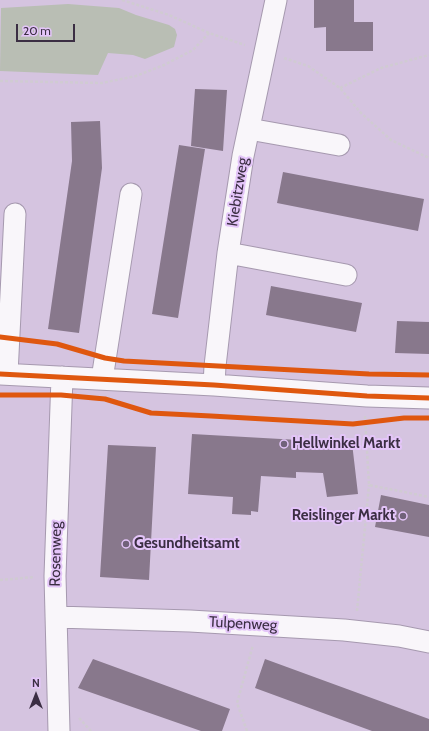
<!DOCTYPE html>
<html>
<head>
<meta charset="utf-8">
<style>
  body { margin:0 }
  #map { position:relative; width:429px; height:731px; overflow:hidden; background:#d5c4e0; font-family:Cabin,sans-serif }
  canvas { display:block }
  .north { position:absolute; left:16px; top:675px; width:40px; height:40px; -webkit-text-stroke:3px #e4c5f9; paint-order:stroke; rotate:0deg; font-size:11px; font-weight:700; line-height:16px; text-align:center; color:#3b2e43 }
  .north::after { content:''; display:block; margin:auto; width:14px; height:18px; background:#3b2e43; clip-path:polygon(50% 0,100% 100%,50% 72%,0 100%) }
  .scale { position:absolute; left:16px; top:24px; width:59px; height:18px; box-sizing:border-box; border:2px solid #3b2e43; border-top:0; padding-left:5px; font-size:12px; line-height:14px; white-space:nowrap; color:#3b2e43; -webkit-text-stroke:3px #e4c5f9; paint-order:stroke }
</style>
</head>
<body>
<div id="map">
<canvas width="429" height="731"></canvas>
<div class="north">N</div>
<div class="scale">20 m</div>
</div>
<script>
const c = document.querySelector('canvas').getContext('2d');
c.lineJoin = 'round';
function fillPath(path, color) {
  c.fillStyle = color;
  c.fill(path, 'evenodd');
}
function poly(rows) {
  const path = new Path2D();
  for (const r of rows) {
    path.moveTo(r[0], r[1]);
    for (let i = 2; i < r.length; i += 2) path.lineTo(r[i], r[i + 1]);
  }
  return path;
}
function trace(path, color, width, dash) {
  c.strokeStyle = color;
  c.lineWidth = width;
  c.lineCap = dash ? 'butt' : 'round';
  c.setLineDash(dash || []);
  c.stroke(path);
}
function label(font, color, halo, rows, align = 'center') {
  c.font = font + ' Cabin,sans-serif';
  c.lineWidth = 4;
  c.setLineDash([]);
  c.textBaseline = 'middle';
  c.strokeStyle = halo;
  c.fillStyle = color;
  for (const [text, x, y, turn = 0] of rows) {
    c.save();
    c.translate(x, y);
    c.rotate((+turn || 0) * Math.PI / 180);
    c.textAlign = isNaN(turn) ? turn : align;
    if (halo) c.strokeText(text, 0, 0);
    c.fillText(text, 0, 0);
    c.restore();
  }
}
fillPath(poly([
  [68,4,119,8,136,15,169,25,175,29,177,35,174,47,145,59,133,55,108,53,98,75,0,71,1,8]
]), '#b9beb4');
fillPath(poly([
  [314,0,354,0,354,22,373,22,373,51,326,51,326,27,314,28],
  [195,89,227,90,223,151,191,146],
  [100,121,102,168,79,333,48,329,72,161,71,122],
  [179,145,205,149,178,318,152,314],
  [283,172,424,199,418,231,277,203],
  [271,286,362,303,356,332,266,315],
  [397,321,429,322,429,354,395,353],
  [192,434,352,443,358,494,327,497,323,473,296,472,296,478,261,476,258,512,251,511,251,515,232,514,233,497,188,494],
  [108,445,156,447,149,580,100,577],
  [381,495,429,505,429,537,375,527],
  [93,659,230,709,222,731,201,731,78,688],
  [265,659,429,719,429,731,372,731,255,688]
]), '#88788c');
const minor = poly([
  [249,129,339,145],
  [228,253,346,275],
  [0,374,214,385,367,396,429,398],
  [7,374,15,214],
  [102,379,131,194],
  [214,385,215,366,228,253,243,156,276,0],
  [56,617,190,621,344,630,399,636,429,642],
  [59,731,55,576,62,377]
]);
trace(minor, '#a699af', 23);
trace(poly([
  [122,0,169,15,209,33,245,45],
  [284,58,308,66,340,88,361,113,391,140,429,158],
  [0,81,102,83,136,76,164,65,193,50,209,33],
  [340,88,381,68,429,55],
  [132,408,133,400],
  [365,416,369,485,429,497],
  [0,580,35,577],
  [357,611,369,485],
  [79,718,91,731],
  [247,731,237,703,253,645]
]), '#d0cbd2', 2.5, [3, 2]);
trace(minor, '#f9f6fa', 21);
trace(poly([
  [0,337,57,344,105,358,124,361,369,374,429,375],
  [0,374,214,385,367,396,429,398],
  [0,395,61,395,105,399,151,413,211,416,353,424,404,418,429,418]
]), '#df570f', 5);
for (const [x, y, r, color] of [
  [284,444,4,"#71627a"],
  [403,516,4,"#71627a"],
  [126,544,4,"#71627a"]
]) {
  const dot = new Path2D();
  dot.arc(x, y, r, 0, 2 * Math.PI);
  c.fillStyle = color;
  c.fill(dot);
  trace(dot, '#e4c5f9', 1.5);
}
label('15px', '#3b2e43', '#e4c5f9', [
  ["Kiebitzweg",238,192,-81],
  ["Rosenweg",56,554,-89],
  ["Tulpenweg",243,624,3]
]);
label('bold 15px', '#3b2e43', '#e4c5f9', [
  ["Hellwinkel Markt",292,444],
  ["Reislinger Markt",395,516,"right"],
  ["Gesundheitsamt",134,544]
], 'left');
</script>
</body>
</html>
